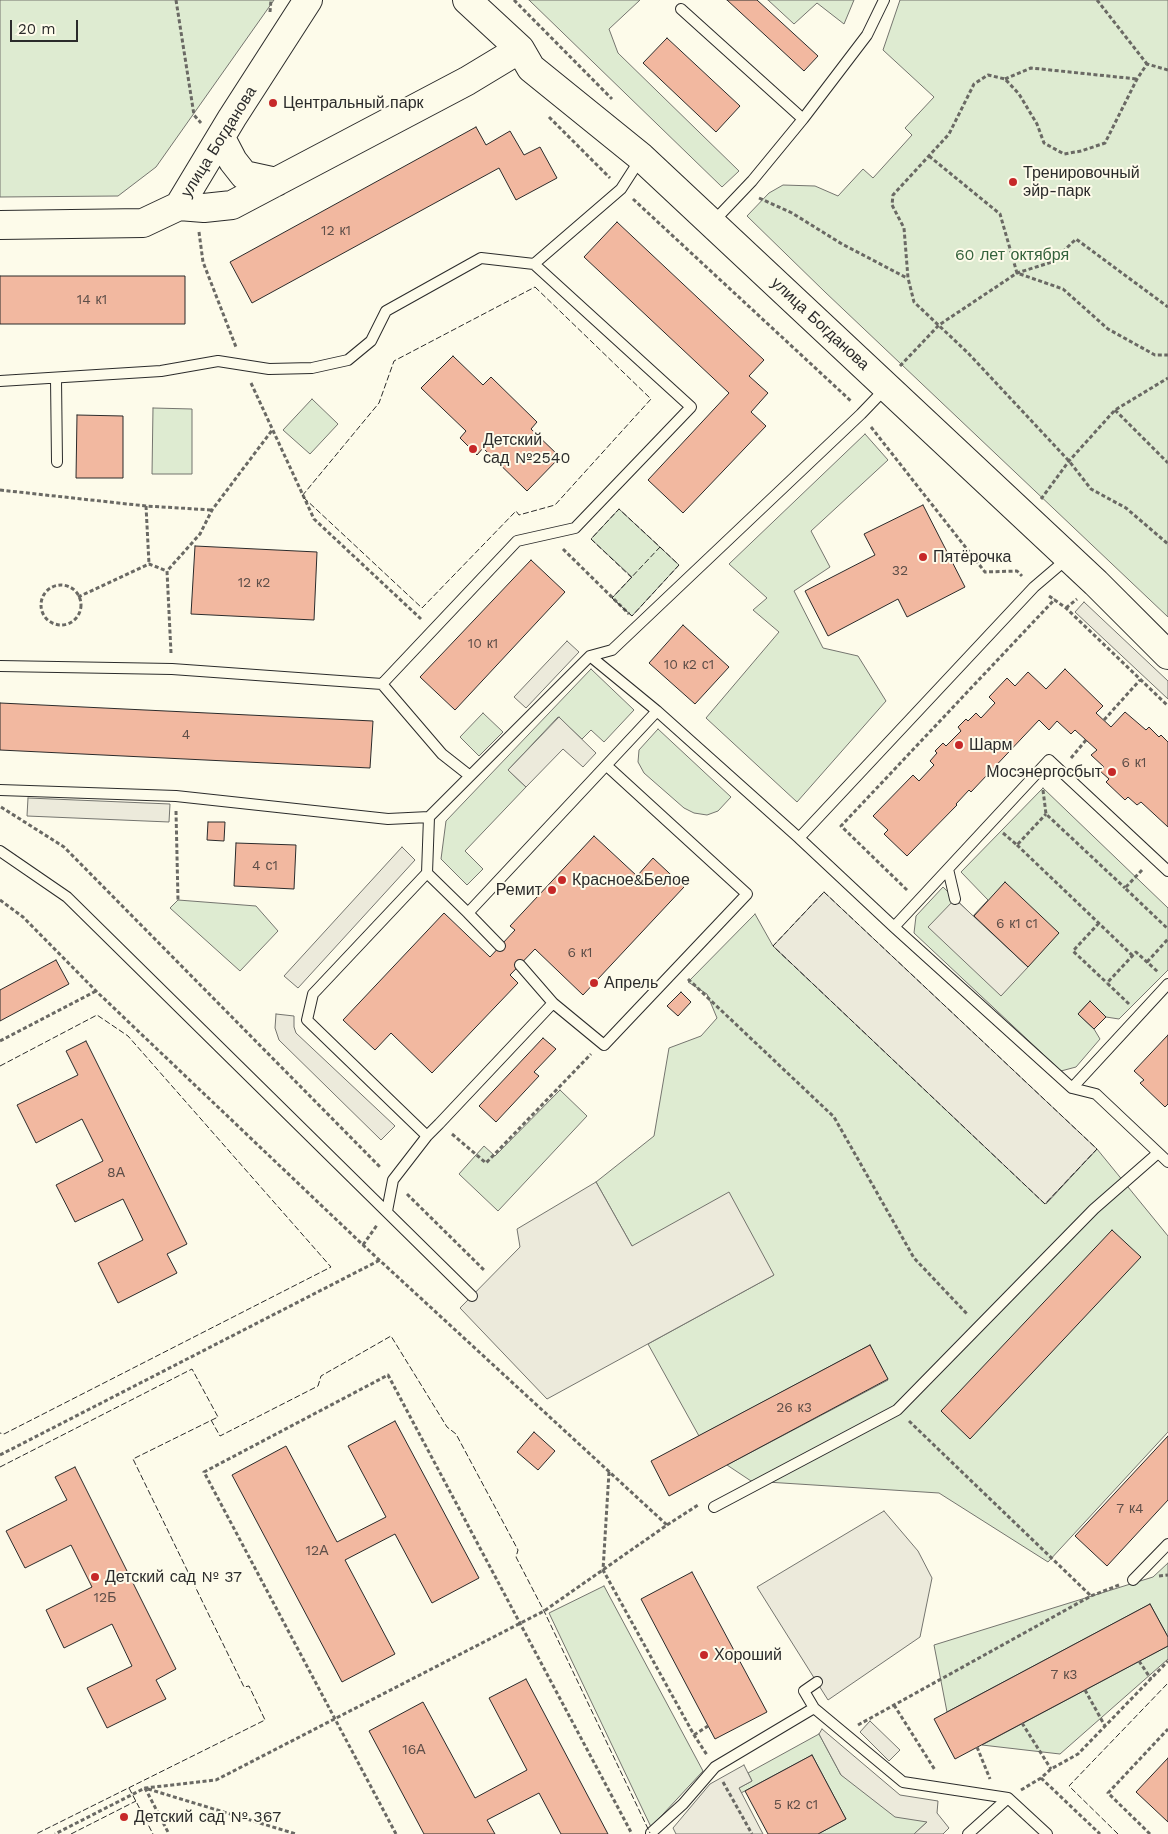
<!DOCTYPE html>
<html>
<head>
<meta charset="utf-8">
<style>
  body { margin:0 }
  #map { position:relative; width:1168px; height:1834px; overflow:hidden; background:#fdfbea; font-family:"Work Sans",sans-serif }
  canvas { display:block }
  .scale { position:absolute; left:10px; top:20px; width:68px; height:22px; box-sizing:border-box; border:2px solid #2b2b2b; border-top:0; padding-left:6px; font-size:15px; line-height:18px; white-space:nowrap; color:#2b2b2b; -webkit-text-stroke:4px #fdfbea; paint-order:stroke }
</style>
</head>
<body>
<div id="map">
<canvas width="1168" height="1834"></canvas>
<div class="scale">20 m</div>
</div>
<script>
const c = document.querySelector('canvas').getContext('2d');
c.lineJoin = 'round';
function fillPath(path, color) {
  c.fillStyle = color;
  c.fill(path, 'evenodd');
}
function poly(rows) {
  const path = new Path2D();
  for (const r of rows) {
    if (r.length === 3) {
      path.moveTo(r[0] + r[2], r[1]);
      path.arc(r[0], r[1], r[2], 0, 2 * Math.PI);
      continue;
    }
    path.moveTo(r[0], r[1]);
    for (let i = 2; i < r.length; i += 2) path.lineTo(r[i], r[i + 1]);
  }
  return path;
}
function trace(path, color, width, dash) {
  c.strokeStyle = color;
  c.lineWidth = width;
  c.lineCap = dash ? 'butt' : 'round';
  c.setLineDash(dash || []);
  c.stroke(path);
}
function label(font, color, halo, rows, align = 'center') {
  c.font = font + ' "Work Sans",sans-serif';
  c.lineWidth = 4;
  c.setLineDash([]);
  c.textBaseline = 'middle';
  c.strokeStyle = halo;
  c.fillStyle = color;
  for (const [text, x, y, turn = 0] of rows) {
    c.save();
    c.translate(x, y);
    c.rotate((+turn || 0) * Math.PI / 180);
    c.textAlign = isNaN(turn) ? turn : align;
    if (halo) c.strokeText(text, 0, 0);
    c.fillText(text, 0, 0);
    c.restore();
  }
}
const green = poly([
  [0,0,274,0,156,167,118,196,0,197,0,0],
  [529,0,640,0,609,29,618,53,739,171,722,187,529,0],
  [768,0,854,0,844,24,817,3,794,24,768,0],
  [900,0,1168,0,1168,617,825,292,747,216,769,193,783,185,815,186,838,196,863,169,873,178,912,135,905,128,934,97,883,50,900,0],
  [312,399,338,424,310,454,283,430,312,399],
  [153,408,192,409,192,474,152,474,153,408],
  [865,434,888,460,811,531,830,567,794,591,823,648,858,656,886,701,797,802,706,718,779,632,753,610,767,598,729,564,865,434],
  [619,509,679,565,632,616,612,598,632,577,591,539,619,509],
  [591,669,634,710,604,742,591,730,582,739,558,717,508,770,526,787,465,851,483,869,467,885,441,859,446,821,591,669],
  [483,713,503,732,479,756,460,737,483,713],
  [658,729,731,797,718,811,707,815,694,813,684,808,644,773,638,762,639,750,658,729],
  [1043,788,1168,908,1168,970,1119,1019,1106,1017,1090,1001,1078,1014,1094,1029,1100,1039,1076,1067,1061,1071,914,933,916,916,943,887,973,916,988,900,961,872,1043,788],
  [178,900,256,906,278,931,240,971,170,908,178,900],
  [755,914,773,946,1046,1204,1097,1149,1168,1236,1168,1432,1048,1562,939,1493,751,1481,727,1465,888,1380,870,1345,699,1436,648,1344,774,1275,632,1246,596,1182,654,1136,669,1048,701,1036,717,1018,707,994,688,982,755,914],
  [560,1090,587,1116,498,1211,459,1174,484,1146,495,1156,560,1090],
  [1168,1563,1168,1637,1150,1604,947,1712,934,1645,1153,1577,1168,1563],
  [604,1586,703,1771,651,1827,549,1613,604,1586],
  [1168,1646,1168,1659,1060,1754,982,1745,1168,1646],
  [819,1734,841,1775,927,1822,914,1834,818,1834,846,1819,812,1755,741,1793,739,1788,752,1781,748,1773,819,1734]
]);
fillPath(green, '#deebd1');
trace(green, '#74746e', 1);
const parking = poly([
  [1084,602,1168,681,1168,699,1075,612,1084,602],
  [567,641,579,652,526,708,514,697,567,641],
  [559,717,596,753,583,767,563,749,526,787,508,770,559,717],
  [28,798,170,804,169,822,27,816,28,798],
  [402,847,415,860,298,988,284,976,402,847],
  [824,892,1097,1149,1045,1204,773,946,824,892],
  [955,899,1028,967,1001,996,928,927,955,899],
  [276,1014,294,1016,294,1027,296,1033,395,1126,381,1140,279,1040,275,1028,276,1014],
  [596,1182,632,1246,729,1192,774,1275,547,1399,460,1308,520,1247,517,1229,596,1182],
  [884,1511,918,1551,932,1578,920,1637,828,1700,757,1587,884,1511],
  [870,1721,900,1750,889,1761,860,1732,870,1721],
  [822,1729,900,1795,938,1801,937,1813,949,1828,943,1834,914,1834,927,1822,895,1817,841,1775,819,1734,822,1729],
  [744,1765,752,1781,739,1788,763,1834,676,1834,673,1828,710,1784,744,1765]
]);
fillPath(parking, '#eceadb');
trace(parking, '#74746e', 1);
const building = poly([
  [727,0,757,0,818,56,804,71,727,0],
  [667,38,740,106,716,132,643,63,667,38],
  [476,127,486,145,510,131,524,155,540,147,557,178,516,200,499,168,252,303,230,262,476,127],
  [617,222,764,360,749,376,768,393,751,412,766,426,683,513,648,480,729,393,584,257,617,222],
  [0,276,185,276,185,324,0,324,0,276],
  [453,356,483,385,491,377,537,422,531,429,560,457,527,491,483,448,477,455,460,438,466,431,421,388,453,356],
  [77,415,123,416,123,478,76,478,77,415],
  [923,505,965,587,907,617,898,599,828,636,805,591,875,555,864,534,923,505],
  [195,546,317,552,314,620,191,614,195,546],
  [531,560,565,592,455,710,420,677,531,560],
  [683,625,729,667,695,704,649,663,683,625],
  [1065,669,1103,706,1096,713,1111,727,1125,712,1146,730,1149,727,1159,737,1161,735,1168,742,1168,827,1141,802,1137,805,1128,797,1125,800,1106,782,1109,779,1100,771,1104,767,1091,755,1097,750,1075,730,1071,734,1057,721,1049,730,1039,720,971,792,969,790,956,804,957,805,907,856,884,834,888,830,873,816,913,775,919,781,934,765,930,761,937,753,935,751,943,743,946,746,961,731,958,727,966,719,968,721,976,713,981,718,995,703,989,697,1007,678,1015,686,1028,672,1046,689,1065,669],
  [0,703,373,721,370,768,0,750,0,703],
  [208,822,225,822,224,841,207,840,208,822],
  [594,836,637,876,653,858,684,887,583,995,535,949,510,975,518,983,432,1073,391,1033,375,1050,343,1020,444,913,490,957,515,930,510,926,594,836],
  [236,843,296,845,294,889,234,886,236,843],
  [1005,882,1059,933,1028,967,974,916,1005,882],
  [56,960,69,984,0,1021,0,990,56,960],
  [681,992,691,1002,678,1016,667,1006,681,992],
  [1090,1001,1106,1017,1094,1029,1078,1014,1090,1001],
  [1168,1035,1168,1104,1165,1107,1140,1083,1144,1080,1134,1071,1168,1035],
  [543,1038,556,1049,534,1072,539,1076,496,1122,479,1106,543,1038],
  [86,1041,187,1244,167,1254,177,1273,118,1303,98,1263,143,1240,123,1199,75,1222,56,1185,103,1161,82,1119,36,1143,17,1105,78,1075,66,1051,86,1041],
  [1112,1230,1141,1257,970,1439,941,1411,1112,1230],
  [870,1345,888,1379,669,1496,651,1461,870,1345],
  [395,1421,479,1578,432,1603,395,1534,345,1560,395,1654,342,1682,232,1475,286,1446,337,1542,386,1517,348,1446,395,1421],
  [534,1432,555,1451,538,1470,517,1452,534,1432],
  [1168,1436,1168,1500,1107,1566,1075,1536,1168,1436],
  [75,1467,176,1669,156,1680,166,1699,107,1728,87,1688,132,1666,112,1624,64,1648,46,1610,92,1587,71,1545,25,1568,6,1531,67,1500,55,1477,75,1467],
  [692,1572,767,1712,715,1739,641,1599,692,1572],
  [1150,1604,1168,1637,1168,1646,955,1759,934,1719,1150,1604],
  [526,1679,608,1834,561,1834,539,1793,487,1820,495,1834,424,1834,369,1731,423,1702,475,1798,527,1770,489,1698,526,1679],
  [812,1755,846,1819,818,1834,768,1834,745,1791,812,1755],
  [1168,1758,1168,1822,1136,1792,1168,1758]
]);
fillPath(building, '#f2b8a0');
trace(building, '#2b2b2b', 1);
const lane = poly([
  [681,9,803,119],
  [713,222,752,181,803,119,867,35,884,0],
  [534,264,621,189,641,158],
  [56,379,57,462],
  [0,381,161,371,218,361,269,369,312,368,348,360,371,341,386,311,481,258,534,264,691,407,575,528,517,541,382,684,442,754,470,776],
  [1068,558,1034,587,799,838,894,927,1072,1088,1096,1094,1168,1162],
  [590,656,657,711,799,838],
  [0,666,172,669,382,684],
  [0,790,176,796,388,819,429,817],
  [0,851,67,897,472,1296],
  [948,869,955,899],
  [427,873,468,913],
  [894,927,1049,760,1168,871],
  [500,946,468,913,657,711],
  [520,965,553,1003,604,1045,747,894,607,766],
  [553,1003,439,1124,427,1136,307,1020,313,994,427,873,429,817,590,656,612,650,861,414,885,389],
  [1072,1088,1168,984],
  [387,1211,393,1180,427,1136],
  [714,1507,897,1410,1094,1209,1158,1153],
  [1133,1580,1168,1544],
  [817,1682,804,1691,814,1708,903,1782,1008,1798,1047,1834],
  [651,1833,683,1804,715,1767,814,1708],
  [968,1834,1008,1798]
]);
const secondary = poly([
  [467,0,520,49,531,68,641,157,1096,583,1168,655],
  [221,138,233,161,244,175,276,182],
  [179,206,204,208,232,205,467,81,520,49],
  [0,225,143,223,179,206,232,118,308,0]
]);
trace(lane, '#2b2b2b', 12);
trace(secondary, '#2b2b2b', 30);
trace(poly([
  [176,0,194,115,201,123],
  [514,0,612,99],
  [1097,0,1147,64],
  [270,12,271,0],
  [1168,70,1147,64,1137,79,1105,143,1081,151,1064,154,1044,143,1037,124,1019,94,1005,79,988,75,974,84,949,134,893,195,892,205,904,228,908,278,914,302,968,353,1069,461,1091,489,1126,508,1168,544],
  [1005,79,1031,68,1137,79],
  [549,117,610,178],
  [929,156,1000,214,1017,273,1063,289,1108,329,1155,355,1168,355],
  [759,198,792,213,842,244,907,278],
  [633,199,852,402],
  [199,232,203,262,236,347],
  [900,366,939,325,1017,273,1052,262,1076,239,1168,307],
  [251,383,314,519,421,619],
  [1115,410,1168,463],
  [871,427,985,572,1017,571,1022,576],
  [0,490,146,506,212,510],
  [1041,499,1069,461,1115,410,1168,378],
  [146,506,149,564],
  [563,549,629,614],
  [61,605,20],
  [1049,596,1066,608,1168,706],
  [78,597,149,564,167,571],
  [1066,608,1077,599],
  [171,653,167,571,200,534,212,510,273,429],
  [1104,720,1140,680],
  [1071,758,1086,740],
  [1043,790,1046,814,1125,888],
  [1,807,64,847,381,1168],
  [176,811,178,900],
  [1003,833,1017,845,1046,814],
  [1017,845,1133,956],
  [1142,870,1125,888,1168,929],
  [907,890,841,826,1055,599],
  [0,900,23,917,96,991,363,1245,667,1525,544,1611,216,1780,145,1788,55,1834],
  [1099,923,1073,951,1107,983],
  [1147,962,1168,939],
  [688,979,834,1117,914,1258,968,1315],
  [1129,1004,1107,983,1136,952,1158,972],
  [0,1041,96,991],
  [452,1134,486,1163,591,1054],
  [407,1194,485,1271],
  [363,1245,377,1225],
  [909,1421,1091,1596],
  [0,1455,380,1260],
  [609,1472,603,1570,694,1735,707,1755],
  [667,1525,698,1505],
  [1159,1576,1168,1575],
  [1139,1661,1151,1679],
  [1085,1690,1105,1726],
  [894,1705,935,1770],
  [1022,1723,1051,1769],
  [858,1725,1091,1596,1119,1585],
  [694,1735,708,1726],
  [977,1747,990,1779],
  [1041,1778,1100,1834],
  [723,1782,752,1834],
  [145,1788,169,1834],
  [148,1789,296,1834],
  [1021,1790,1041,1778,1051,1769,1078,1754,1168,1661],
  [396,1834,204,1472,388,1375,632,1834],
  [1150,1834,1108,1793,1168,1729]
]), '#6a6964', 3, [4, 2.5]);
trace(lane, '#fdfbea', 10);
trace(secondary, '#fdfbea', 28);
trace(poly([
  [535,287,651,399,555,505,519,515,516,511,422,608,302,496,379,403,394,361,535,287],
  [660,547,679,565,632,616,612,598,660,547],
  [632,578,591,539,619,509,660,547],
  [824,892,1097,1149,1045,1204,773,946,824,892],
  [0,1066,97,1015,128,1036,331,1267,4,1434,0,1433],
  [211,1420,220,1436,318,1386,321,1376,391,1336,447,1427,456,1434,518,1550,516,1557,544,1611,650,1833],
  [0,1467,192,1369,218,1417,133,1459,244,1687,249,1686,265,1720,36,1834],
  [129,1788,153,1834],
  [71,1834,136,1801],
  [1118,1834,1069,1786,1168,1683]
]), '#2b2b2b', 1, [6, 2.5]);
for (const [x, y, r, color] of [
  [273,103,5,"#c62828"],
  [1013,182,5,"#c62828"],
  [473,449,5,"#c62828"],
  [923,557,5,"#c62828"],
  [959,745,5,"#c62828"],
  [1112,772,5,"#c62828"],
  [562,880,5,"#c62828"],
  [552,890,5,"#c62828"],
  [594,983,5,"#c62828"],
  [95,1577,5,"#c62828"],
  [704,1655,5,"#c62828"],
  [124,1817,5,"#c62828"]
]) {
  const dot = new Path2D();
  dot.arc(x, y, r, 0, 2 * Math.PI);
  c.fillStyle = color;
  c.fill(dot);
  trace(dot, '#fdfbea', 2);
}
label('14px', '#5d4e48', null, [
  ["12 к1",336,231],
  ["14 к1",92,300],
  ["32",900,571],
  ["12 к2",254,583],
  ["10 к1",483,644],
  ["10 к2 с1",689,665],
  ["4",186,735],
  ["6 к1",1134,763],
  ["4 с1",265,866],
  ["6 к1 с1",1017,924],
  ["6 к1",580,953],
  ["8А",116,1173],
  ["26 к3",794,1408],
  ["7 к4",1130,1509],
  ["12А",317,1551],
  ["12Б",105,1598],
  ["7 к3",1064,1675],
  ["16А",414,1750],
  ["5 к2 с1",796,1805]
]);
label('16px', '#2b2b2b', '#fdfbea', [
  ["Центральный парк",283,103],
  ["Тренировочный",1023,173],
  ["эйр-парк",1023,191],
  ["Детский",483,440],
  ["сад №2540",483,458],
  ["Пятёрочка",933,557],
  ["Шарм",969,745],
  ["Мосэнергосбыт",1102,772,"right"],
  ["Красное&Белое",572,880],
  ["Ремит",542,890,"right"],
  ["Апрель",604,983],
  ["Детский сад № 37",105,1577],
  ["Хороший",714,1655],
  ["Детский сад № 367",134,1817]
], 'left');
label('16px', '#2b2b2b', '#fdfbea', [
  ["улица Богданова",219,142,-58],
  ["улица Богданова",820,324,43]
]);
label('16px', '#34623c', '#fdfbea', [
  ["60 лет октября",1012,255]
]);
</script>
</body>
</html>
